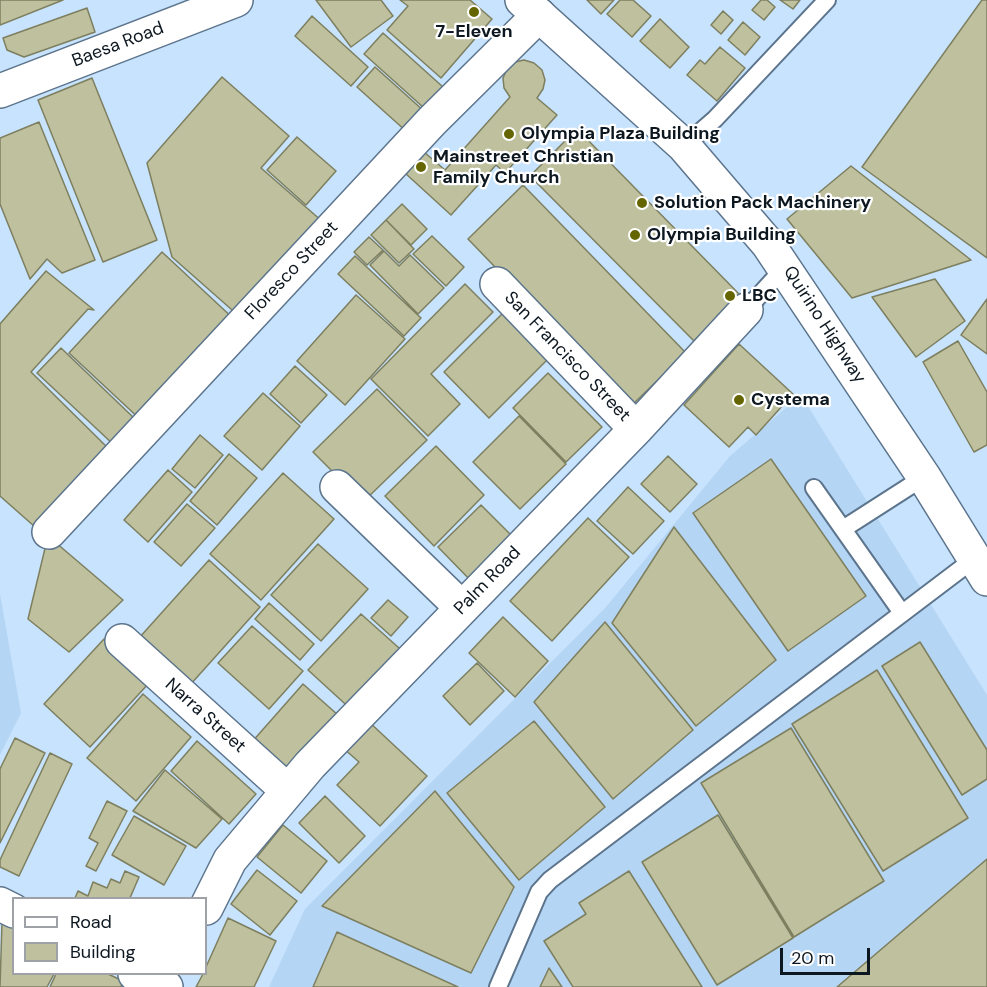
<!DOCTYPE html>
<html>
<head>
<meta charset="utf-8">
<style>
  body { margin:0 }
  #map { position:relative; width:987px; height:987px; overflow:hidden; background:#c8e3fe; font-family:"DM Sans",sans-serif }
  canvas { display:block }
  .legend { position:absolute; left:12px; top:897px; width:195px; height:78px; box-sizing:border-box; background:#fff; border:2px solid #9ea2a6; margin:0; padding:8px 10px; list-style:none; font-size:18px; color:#0d1720 }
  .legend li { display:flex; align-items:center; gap:12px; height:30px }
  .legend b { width:30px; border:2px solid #9ea2a6 }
  .scale { position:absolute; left:780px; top:948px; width:90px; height:27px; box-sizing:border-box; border:3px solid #0d1720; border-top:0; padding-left:8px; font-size:18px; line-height:21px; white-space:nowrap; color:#0d1720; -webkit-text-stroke:4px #fff; paint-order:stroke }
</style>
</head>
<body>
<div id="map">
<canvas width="987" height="987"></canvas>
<ul class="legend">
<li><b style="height:8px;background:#fff"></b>Road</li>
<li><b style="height:16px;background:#bec09e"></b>Building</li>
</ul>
<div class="scale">20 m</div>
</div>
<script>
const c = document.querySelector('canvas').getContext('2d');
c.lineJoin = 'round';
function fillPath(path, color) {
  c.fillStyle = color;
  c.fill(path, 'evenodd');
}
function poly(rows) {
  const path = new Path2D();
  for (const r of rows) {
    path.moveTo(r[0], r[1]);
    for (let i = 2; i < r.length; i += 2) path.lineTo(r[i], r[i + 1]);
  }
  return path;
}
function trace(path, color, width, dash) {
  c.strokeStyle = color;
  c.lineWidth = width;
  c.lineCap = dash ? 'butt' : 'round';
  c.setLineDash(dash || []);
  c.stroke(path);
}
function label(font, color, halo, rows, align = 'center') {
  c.font = font + ' "DM Sans",sans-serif';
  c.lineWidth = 4.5;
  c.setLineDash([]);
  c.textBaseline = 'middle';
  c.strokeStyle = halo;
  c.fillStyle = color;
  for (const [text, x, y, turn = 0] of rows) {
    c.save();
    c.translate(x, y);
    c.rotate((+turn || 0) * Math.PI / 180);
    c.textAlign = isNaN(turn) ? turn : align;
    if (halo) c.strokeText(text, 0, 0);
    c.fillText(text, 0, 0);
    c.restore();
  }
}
fillPath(poly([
  [801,395,987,695,987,987,269,987,305,909,606,607,730,456],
  [0,594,21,713,0,755]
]), '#b5d5f4');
const building = poly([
  [0,0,63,0,0,25,0,0],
  [316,0,381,0,393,16,351,47,316,0],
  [400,0,470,0,492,19,441,78,387,30,408,6,400,0],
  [587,0,614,0,601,14,587,0],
  [620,0,633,0,651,16,632,37,607,14,620,0],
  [761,0,767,0,775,7,764,20,752,10,761,0],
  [780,0,800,0,793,9,780,0],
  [982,0,987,0,987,258,862,167,982,0],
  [87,8,95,32,24,57,7,50,3,38,87,8],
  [723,11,733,20,721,34,711,25,723,11],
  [312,16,368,67,351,86,295,36,312,16],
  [660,19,689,47,670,68,640,41,660,19],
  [743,22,760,37,745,55,728,40,743,22],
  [383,33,443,87,424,108,364,54,383,33],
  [720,47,745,68,717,101,687,75,700,60,705,64,720,47],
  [524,60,534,63,542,70,545,80,543,89,537,98,557,115,505,173,496,165,451,215,405,173,424,152,445,170,510,97,504,88,503,78,507,69,515,62,524,60],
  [375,67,425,112,407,132,357,87,375,67],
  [222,77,289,136,261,168,323,222,240,317,172,257,147,163,222,77],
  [92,78,157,240,103,262,38,100,92,78],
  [39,122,95,260,62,273,47,259,30,279,0,204,0,138,39,122],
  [577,129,740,295,694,341,530,176,577,129],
  [297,137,336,171,306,205,267,170,297,137],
  [851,166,971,260,852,298,787,219,851,166],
  [523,185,686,353,630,407,468,239,523,185],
  [402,204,427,229,411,245,386,220,402,204],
  [386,220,414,249,399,263,371,235,386,220],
  [432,236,464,267,446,286,413,254,432,236],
  [369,237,383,250,367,265,354,252,369,237],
  [384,251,399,266,410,255,444,288,418,314,370,265,384,251],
  [162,252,236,321,143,422,69,353,162,252],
  [355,256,421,318,404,336,338,274,355,256],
  [46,271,94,310,88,309,31,372,114,454,43,534,0,496,0,324,46,271],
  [935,279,965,321,916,357,872,297,935,279],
  [465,284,493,312,431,374,460,404,428,436,371,379,465,284],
  [356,295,405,339,345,405,297,361,356,295],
  [987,299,987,354,961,335,987,299],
  [509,307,554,353,489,418,444,372,509,307],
  [958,341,987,392,987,445,974,452,923,362,958,341],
  [739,344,793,394,756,435,748,427,729,447,684,405,739,344],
  [61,348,135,419,114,445,37,373,61,348],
  [295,366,327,395,301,423,270,394,295,366],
  [548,373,602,427,566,462,513,408,548,373],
  [377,389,427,440,363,502,313,452,377,389],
  [263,393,300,426,262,470,224,436,263,393],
  [519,416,566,464,520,509,473,462,519,416],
  [200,435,223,455,195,488,172,469,200,435],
  [436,446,484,495,434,546,385,496,436,446],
  [229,454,257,478,217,525,190,501,229,454],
  [668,456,697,484,670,512,641,484,668,456],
  [771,459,866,596,788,651,693,513,771,459],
  [168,470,192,492,148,542,124,520,168,470],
  [283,473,334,519,261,600,210,554,283,473],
  [628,487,664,521,633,554,597,521,628,487],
  [187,504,215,528,181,566,154,542,187,504],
  [481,505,518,542,475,585,438,547,481,505],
  [588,518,629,557,552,641,510,601,588,518],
  [674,527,776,660,696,726,612,623,674,527],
  [48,536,123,600,69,652,28,619,48,536],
  [318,544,368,589,321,641,271,595,318,544],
  [209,560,260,607,190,685,139,638,209,560],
  [388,600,408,617,391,636,371,618,388,600],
  [269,603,314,644,300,660,255,619,269,603],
  [361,614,408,656,355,713,308,670,361,614],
  [503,617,548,661,515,697,469,653,503,617],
  [605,622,693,730,613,799,534,702,605,622],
  [252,626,303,671,269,709,218,663,252,626],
  [104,639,150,682,90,747,44,704,104,639],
  [920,642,987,750,987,779,962,795,882,666,920,642],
  [477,663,504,691,470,725,443,696,477,663],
  [877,670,968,818,883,871,792,724,877,670],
  [303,684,338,715,286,773,251,743,303,684],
  [143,694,191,737,136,801,87,758,143,694],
  [368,721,427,776,380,826,337,785,359,762,343,748,368,721],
  [534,721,605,807,519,880,447,793,534,721],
  [791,728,884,881,794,937,701,783,791,728],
  [15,738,45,753,0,843,0,769,15,738],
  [197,741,256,794,229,824,171,771,197,741],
  [50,753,72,764,19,876,0,867,0,860,50,753],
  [165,770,222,819,196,848,133,811,165,770],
  [435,791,514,887,471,973,322,906,435,791],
  [325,796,365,836,339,863,299,823,325,796],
  [107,801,127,811,96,871,86,866,98,843,89,838,107,801],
  [718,815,793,938,717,985,642,862,718,815],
  [134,816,186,846,164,885,112,855,134,816],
  [283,825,327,861,301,893,257,857,283,825],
  [987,859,987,987,837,987,987,859],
  [257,870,297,901,270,935,231,904,257,870],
  [125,871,139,877,130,898,75,898,78,891,88,896,93,882,107,888,111,879,120,883,125,871],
  [629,871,702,987,573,987,544,941,586,914,579,903,629,871],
  [228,918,276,941,254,987,196,987,203,974,206,974,206,967,228,918],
  [2,922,14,928,14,974,54,974,47,987,0,987,2,922],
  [337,932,458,987,313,987,337,932],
  [549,968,562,987,540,987,549,968],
  [56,974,108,974,123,981,121,987,50,987,56,974]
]);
fillPath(building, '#bec09e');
trace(building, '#7d7f5f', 1.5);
const service = poly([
  [684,146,715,119,827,0],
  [746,310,786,266],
  [814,488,902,613],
  [843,529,924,477],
  [498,987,539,892,550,880,974,559]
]);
const minor = poly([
  [497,284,636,429],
  [337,487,462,608],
  [49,532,432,121,539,15],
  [122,641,288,791],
  [0,904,14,911],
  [206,908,230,860,310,765,636,429,746,310],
  [135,974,166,987]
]);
const secondary = poly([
  [0,91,236,0]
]);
const primary = poly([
  [522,0,684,146,768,244,924,477,987,579]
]);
trace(service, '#5c748c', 20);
trace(minor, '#5c748c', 36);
trace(secondary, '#5c748c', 36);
trace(primary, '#5c748c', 36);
trace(service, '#fff', 16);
trace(minor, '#fff', 33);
trace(secondary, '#fff', 33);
trace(primary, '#fff', 33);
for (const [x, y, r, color] of [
  [474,12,6,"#656500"],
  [509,134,6,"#656500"],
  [421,167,6,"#656500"],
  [642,203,6,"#656500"],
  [635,235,6,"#656500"],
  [730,296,6,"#656500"],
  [739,400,6,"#656500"]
]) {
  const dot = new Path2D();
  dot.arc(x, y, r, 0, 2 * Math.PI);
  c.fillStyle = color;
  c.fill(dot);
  trace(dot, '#fff', 2);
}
label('bold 18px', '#0d1720', '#fff', [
  ["7-Eleven",474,32,"center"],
  ["Olympia Plaza Building",521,134],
  ["Mainstreet Christian",433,157],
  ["Family Church",433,178],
  ["Solution Pack Machinery",654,203],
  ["Olympia Building",647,235],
  ["LBC",742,296],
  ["Cystema",751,400]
], 'left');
label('18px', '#0d1720', '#fff', [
  ["Baesa Road",118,45,-21],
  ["Floresco Street",292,271,-47],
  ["Quirino Highway",824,325,57],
  ["San Francisco Street",567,357,46],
  ["Palm Road",488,581,-46],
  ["Narra Street",205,716,42]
]);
</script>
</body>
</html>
